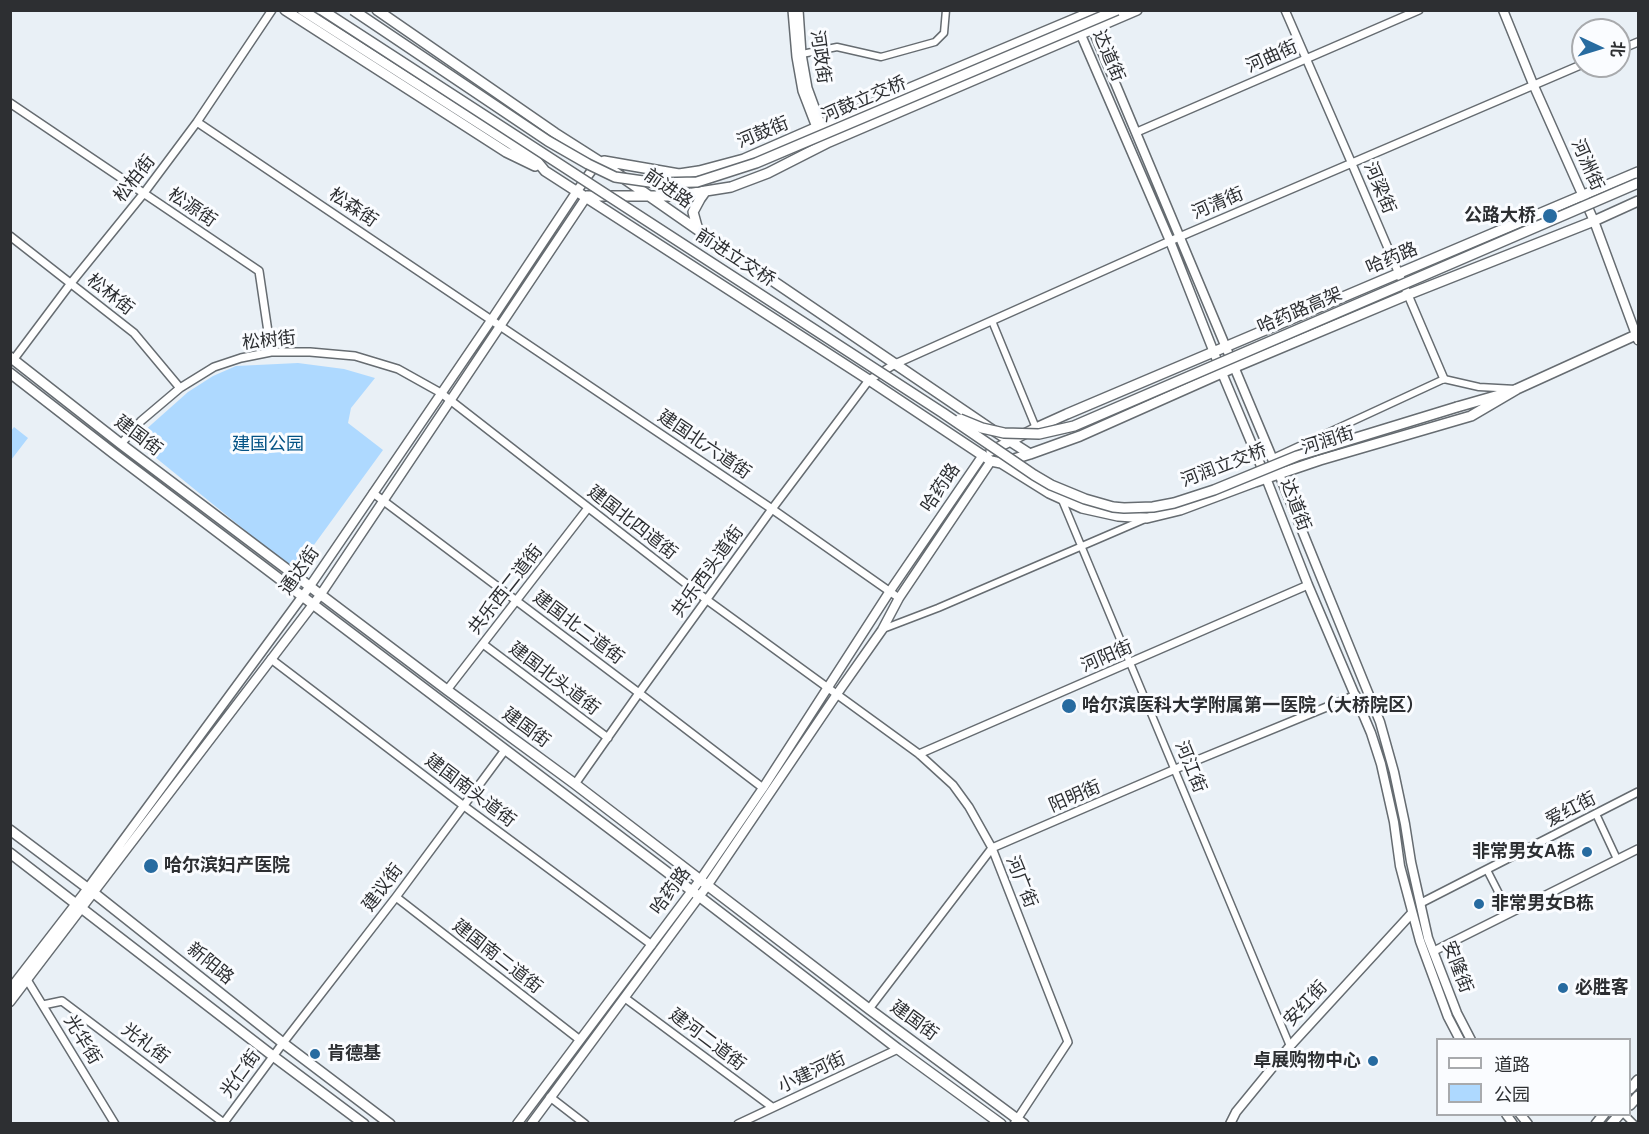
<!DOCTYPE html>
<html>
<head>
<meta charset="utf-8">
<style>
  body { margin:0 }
  #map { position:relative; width:1649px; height:1134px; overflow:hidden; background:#e9f0f6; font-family:Arial,"Noto Sans SC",sans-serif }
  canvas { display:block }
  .frame { position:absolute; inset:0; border:12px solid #2d2f32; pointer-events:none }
  .legend { position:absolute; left:1436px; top:1038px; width:195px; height:78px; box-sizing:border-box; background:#fafcff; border:2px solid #a8aaad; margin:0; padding:8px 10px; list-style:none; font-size:18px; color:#2d2f32 }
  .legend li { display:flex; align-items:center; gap:12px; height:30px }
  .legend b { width:30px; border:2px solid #a8aaad }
  .north { position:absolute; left:1571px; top:18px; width:60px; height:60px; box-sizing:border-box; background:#fafcff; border:2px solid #a8aaad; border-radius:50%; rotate:94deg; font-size:16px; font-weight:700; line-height:24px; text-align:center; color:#2d2f32 }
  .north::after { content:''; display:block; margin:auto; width:21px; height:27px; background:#276ba0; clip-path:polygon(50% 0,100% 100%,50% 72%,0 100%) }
</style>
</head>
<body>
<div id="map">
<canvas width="1649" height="1134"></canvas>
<div class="frame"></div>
<ul class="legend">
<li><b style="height:8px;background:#fff"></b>道路</li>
<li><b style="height:16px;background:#aed9ff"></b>公园</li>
</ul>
<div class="north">北</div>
</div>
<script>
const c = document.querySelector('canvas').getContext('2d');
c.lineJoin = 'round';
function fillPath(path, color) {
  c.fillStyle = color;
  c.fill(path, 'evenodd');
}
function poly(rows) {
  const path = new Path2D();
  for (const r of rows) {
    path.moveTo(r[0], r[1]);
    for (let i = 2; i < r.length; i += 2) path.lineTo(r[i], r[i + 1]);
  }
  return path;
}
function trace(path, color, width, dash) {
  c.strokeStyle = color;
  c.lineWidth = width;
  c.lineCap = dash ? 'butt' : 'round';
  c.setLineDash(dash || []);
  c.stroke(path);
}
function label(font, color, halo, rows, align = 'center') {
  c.font = font + ' Arial,"Noto Sans SC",sans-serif';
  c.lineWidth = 6;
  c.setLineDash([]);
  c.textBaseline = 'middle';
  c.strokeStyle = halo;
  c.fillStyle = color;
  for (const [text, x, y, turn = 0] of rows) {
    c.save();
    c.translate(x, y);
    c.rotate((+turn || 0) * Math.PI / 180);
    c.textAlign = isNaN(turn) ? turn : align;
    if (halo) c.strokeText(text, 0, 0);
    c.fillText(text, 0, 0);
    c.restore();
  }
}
fillPath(poly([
  [298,363,344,369,375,378,351,408,348,423,383,450,295,571,134,440,188,392,213,376,236,366],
  [14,427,28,438,11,460,11,431]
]), '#aed9ff');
const minor = poly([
  [802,54,837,47,881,57,935,42,944,33,946,10],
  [992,321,1036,428],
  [1271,459,1444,379,1479,387,1516,389],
  [1062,500,1290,1046],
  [883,629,938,608,1145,519],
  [1596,814,1617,859],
  [1487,870,1509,913],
  [1624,1114,1634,1124]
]);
const tertiary = poly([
  [792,10,796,57,802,91,817,130],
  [799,10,802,54,808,88,823,129],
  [1285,10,1352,164,1444,379],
  [1619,50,1638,42],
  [10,103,259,271,271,352],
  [197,122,772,509,899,598],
  [1137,132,1419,10],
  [10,236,134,333,180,388],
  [14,359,71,283,144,193,197,122,272,10],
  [121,444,141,421,180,388,214,367,241,358,271,352,310,352,355,356,398,369,441,393,707,600,919,754,953,785,969,807,992,848,1068,1042,1014,1124],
  [373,493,639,693,763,788],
  [483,644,608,738],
  [271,659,464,806,652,945],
  [447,690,588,508],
  [919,754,1308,585],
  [575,784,639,693,772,509,869,380,895,364,1170,241,1583,64],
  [396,897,580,1040],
  [1421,903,1638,792],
  [1434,951,1638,849],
  [26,978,115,1124],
  [625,998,772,1107],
  [43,1005,62,1001,225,1124],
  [869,1009,992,848,1173,770,1356,695],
  [550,1097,585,1124],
  [223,1124,283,1043,396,897,505,750],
  [738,1124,898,1049]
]);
const secondary = poly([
  [1503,10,1533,84,1594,221,1638,340],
  [1090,23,1279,474,1380,722,1394,772,1405,824,1411,862,1428,938,1457,1013,1471,1040],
  [1078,28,1170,241,1222,373,1266,478,1308,585,1371,733,1381,764,1394,822,1400,866,1420,941,1448,1017,1460,1040],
  [10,989,88,888,310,586,492,319,577,191,597,163],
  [10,1002,321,594,587,196],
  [1506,1114,1513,1124],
  [1520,1114,1528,1124],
  [517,1124,700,880,763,788,890,591,983,455],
  [531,1124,707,886,837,694,882,630,899,598,991,461],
  [1230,1124,1236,1112,1290,1046,1412,913]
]);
const primary = poly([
  [10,357,121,444,447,690,575,784,869,1009,1024,1124],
  [10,373,113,453,700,897,898,1049,1001,1124],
  [10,830,94,893,283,1043,390,1124],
  [10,853,273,1056,364,1124],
  [1630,1089,1638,1080],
  [1630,1105,1638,1096],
  [1596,1124,1604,1114],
  [1611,1124,1620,1114]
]);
const trunk = poly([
  [285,10,506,152,535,166],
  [302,10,536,160,545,171,869,380,991,461,1001,463,1030,454,1080,436,1233,368,1407,295,1594,221,1638,201],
  [377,10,555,133,599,161,698,230,988,427,1030,454],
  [604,161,679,174,699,171,744,159,822,125,1096,10],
  [587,196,674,196,731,187,768,173,829,142,1137,10],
  [698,230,693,212,700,199,705,192],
  [1457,407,1506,393],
  [991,451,1036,428,1067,414,1638,172],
  [1001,463,1049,493,1082,508,1118,516,1147,518,1180,510,1255,482,1320,460,1471,416,1517,389,1638,334]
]);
trace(minor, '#666c71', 9);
trace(tertiary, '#666c71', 10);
trace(secondary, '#666c71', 11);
trace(primary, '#666c71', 12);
trace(trunk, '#666c71', 12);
trace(minor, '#fff', 6);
trace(tertiary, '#fff', 7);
trace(secondary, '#fff', 8);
trace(primary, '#fff', 9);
trace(trunk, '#fff', 9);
const trunkBridge = poly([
  [322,10,943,413,1034,475,1051,485,1085,499,1113,507,1124,508,1153,507,1174,503,1214,490,1297,456,1457,407],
  [353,10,548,141,588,164,615,177,657,183,697,182,756,163,1117,10],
  [960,419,982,428,1004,433,1039,434,1074,426,1638,183]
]);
trace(trunkBridge, '#666c71', 12, []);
trace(trunkBridge, '#fff', 9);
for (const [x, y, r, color] of [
  [1550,216,8,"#276ba0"],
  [1069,706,8,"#276ba0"],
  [1587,852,6,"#276ba0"],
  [151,866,8,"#276ba0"],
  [1479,904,6,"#276ba0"],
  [1563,988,6,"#276ba0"],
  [315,1054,6,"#276ba0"],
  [1373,1061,6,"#276ba0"]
]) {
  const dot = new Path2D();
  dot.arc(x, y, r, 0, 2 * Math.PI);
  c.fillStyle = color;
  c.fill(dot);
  trace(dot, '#fafcff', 2);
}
label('18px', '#2d2f32', '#fafcff', [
  ["达道街",1108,56,67],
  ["河政街",820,57,82],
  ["河曲街",1272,57,-24],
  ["河鼓立交桥",864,100,-23],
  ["河鼓街",763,133,-22],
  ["河洲街",1587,165,66],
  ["松柏街",135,179,-52],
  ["河梁街",1379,188,67],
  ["前进路",668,189,35],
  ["河清街",1218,204,-23],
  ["松源街",192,208,34],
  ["松森街",353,208,34],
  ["前进立交桥",735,258,33],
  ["哈药路",1392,259,-23],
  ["松林街",110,295,38],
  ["哈药路高架",1300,311,-23],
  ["松树街",269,341,-6],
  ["建国街",138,436,37],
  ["河润街",1328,441,-17],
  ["建国北六道街",704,445,34],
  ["河润立交桥",1224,466,-21],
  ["哈药路",941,488,-56],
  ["达道街",1295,505,69],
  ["建国北四道街",632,523,38],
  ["通达街",300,571,-55],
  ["共乐西头道街",708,572,-54],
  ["共乐西二道街",506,590,-52],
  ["建国北二道街",578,628,37],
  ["河阳街",1107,657,-23],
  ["建国北头道街",554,679,37],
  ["建国街",526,728,36],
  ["河江街",1190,767,68],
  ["建国南头道街",470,791,37],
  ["阳明街",1075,797,-23],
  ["爱红街",1571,810,-27],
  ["河广街",1021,882,68],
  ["建议街",383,888,-53],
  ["哈药路",671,891,-54],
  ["建国南二道街",497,957,38],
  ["新阳路",210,964,39],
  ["安隆街",1457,967,69],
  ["安红街",1306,1004,-47],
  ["建国街",914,1021,36],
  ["光华街",82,1040,59],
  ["建河二道街",707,1040,37],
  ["光礼街",145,1044,37],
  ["小建河街",812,1073,-25],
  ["光仁街",241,1074,-54]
]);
label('bold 18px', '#2d2f32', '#fafcff', [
  ["公路大桥",1536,216,"right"],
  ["哈尔滨医科大学附属第一医院（大桥院区）",1082,706],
  ["非常男女A栋",1575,852,"right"],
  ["哈尔滨妇产医院",164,866],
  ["非常男女B栋",1491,904],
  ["必胜客",1575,988],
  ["肯德基",327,1054],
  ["卓展购物中心",1361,1061,"right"]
], 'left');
label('18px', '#045385', '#fafcff', [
  ["建国公园",268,445]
]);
</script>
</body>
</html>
